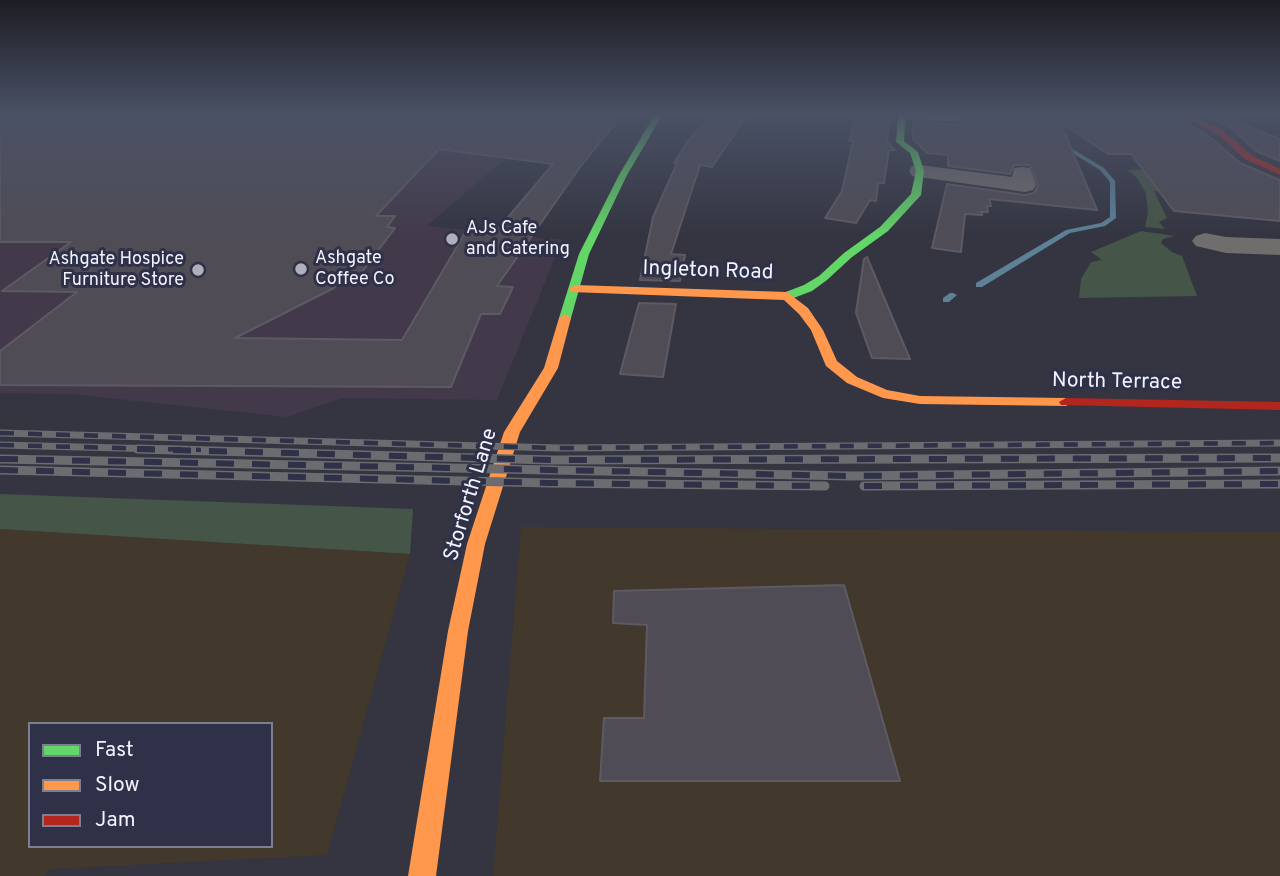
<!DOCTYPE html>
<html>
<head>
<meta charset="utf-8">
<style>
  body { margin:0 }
  #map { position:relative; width:1280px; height:876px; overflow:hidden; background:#343541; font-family:Overpass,sans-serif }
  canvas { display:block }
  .legend { position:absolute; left:28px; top:722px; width:245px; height:126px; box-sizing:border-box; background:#2e3147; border:2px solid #7c7f91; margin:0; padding:9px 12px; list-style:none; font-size:21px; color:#f2f3ff }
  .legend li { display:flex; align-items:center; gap:14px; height:35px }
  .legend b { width:35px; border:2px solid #7c7f91 }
</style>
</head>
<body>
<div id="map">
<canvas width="1280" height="876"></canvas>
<ul class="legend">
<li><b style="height:9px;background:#63d668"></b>Fast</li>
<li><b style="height:9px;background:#ff974d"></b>Slow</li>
<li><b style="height:9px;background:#b3261e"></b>Jam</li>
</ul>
</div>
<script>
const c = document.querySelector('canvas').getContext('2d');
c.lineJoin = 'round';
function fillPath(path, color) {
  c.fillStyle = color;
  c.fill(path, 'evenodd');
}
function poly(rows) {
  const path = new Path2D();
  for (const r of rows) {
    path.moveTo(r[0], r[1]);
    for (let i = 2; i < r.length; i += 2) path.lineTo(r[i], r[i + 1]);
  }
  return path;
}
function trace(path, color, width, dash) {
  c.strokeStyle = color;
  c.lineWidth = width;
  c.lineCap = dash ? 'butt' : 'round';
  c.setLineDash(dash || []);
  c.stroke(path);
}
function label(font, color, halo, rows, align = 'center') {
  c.font = font + ' Overpass,sans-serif';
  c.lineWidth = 6;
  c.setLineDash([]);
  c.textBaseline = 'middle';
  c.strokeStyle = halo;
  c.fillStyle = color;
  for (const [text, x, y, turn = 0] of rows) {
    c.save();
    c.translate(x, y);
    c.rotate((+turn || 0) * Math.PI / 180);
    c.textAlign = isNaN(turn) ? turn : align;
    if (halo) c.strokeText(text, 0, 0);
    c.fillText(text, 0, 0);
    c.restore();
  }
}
fillPath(poly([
  [324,114,506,117,556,115,427,226,562,240,497,400,342,398,287,417,71,394,0,393,0,136]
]), '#423a4a');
fillPath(poly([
  [521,527,1280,532,1280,876,493,876],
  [0,529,410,554,327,855,51,869,43,876,0,876],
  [30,724,271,724,271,846,30,846]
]), '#42382c');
fillPath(poly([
  [1250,167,1257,169,1146,174,1159,191,1154,191,1167,218,1159,222,1165,229,1145,227,1148,212,1146,193,1137,178,1127,170],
  [1141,231,1175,236,1163,239,1161,243,1172,252,1182,256,1197,296,1079,298,1081,279,1091,262,1102,260,1091,252],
  [0,494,413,509,410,554,0,529]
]), '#455547');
fillPath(poly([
  [1059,143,1063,143,1104,168,1115,181,1116,218,1105,226,1070,233,982,287,976,287,976,283,1066,230,1101,223,1110,217,1110,182,1100,170,1059,145,1059,143],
  [950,293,953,293,957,295,949,302,943,302,943,298,950,293]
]), '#5d8197');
const building = poly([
  [90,114,274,114,274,120,362,114,617,121,580,167,497,286,513,287,500,314,481,314,451,387,0,385,0,351,77,292,2,291,71,242,0,242,0,120,90,114],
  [439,149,553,164,493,235,465,233,402,340,235,338,334,288,340,280,359,276,395,228,387,227,395,216,376,216,439,149],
  [712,114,748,114,712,167,700,165,671,254,685,255,680,281,640,280,653,217,677,163,674,163,687,142,712,114],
  [857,114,890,114,887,142,895,150,889,150,884,183,878,183,876,201,870,200,856,223,825,218,842,191,853,141,849,141,857,114],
  [968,114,1172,114,1211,138,1240,163,1280,180,1280,221,1174,211,1131,154,1108,154,1060,122,1097,210,989,199,991,206,987,206,988,212,981,212,982,215,965,214,961,252,932,248,947,184,1025,195,1034,193,1038,186,1030,165,1014,165,1010,174,948,166,948,155,927,153,913,139,913,122,958,125,968,119,968,114],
  [1203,114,1219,114,1280,139,1280,161,1256,151,1229,126,1203,114],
  [867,257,901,338,910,359,872,358,856,313,864,259,867,257],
  [639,303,676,304,663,377,620,374,639,303],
  [844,585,900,781,600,781,604,718,644,718,647,625,613,623,614,591,844,585]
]);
fillPath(building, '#4f4c55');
trace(building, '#5d5a64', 2);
fillPath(poly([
  [898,114,965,114,967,117,958,122,907,119,898,114],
  [920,165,1012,177,1014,168,1022,167,1030,168,1036,185,1033,190,1025,192,912,176,909,171,912,166,920,165],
  [1205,233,1226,237,1280,239,1280,255,1226,253,1196,246,1192,241,1196,236,1205,233]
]), '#706d6d');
fillPath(poly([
  [655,114,663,114,627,175,589,254,571,318,569,321,561,321,559,318,579,254,619,175,655,114],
  [898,114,906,114,904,141,918,152,924,171,921,195,888,231,852,257,827,280,812,291,791,299,783,299,783,293,804,285,819,276,844,253,880,227,911,194,916,171,910,153,896,142,898,114]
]), '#63d668');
fillPath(poly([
  [575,285,787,292,808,308,823,330,837,361,857,377,887,390,920,396,1066,398,1073,402,1066,406,920,404,883,398,847,383,826,366,811,330,799,314,784,300,571,292,569,289,575,285],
  [565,314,571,318,558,368,520,432,485,544,468,631,436,876,408,876,448,631,467,544,504,432,544,368,559,318,565,314]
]), '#ff974d');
fillPath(poly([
  [1179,114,1189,114,1223,130,1251,155,1280,169,1280,175,1245,159,1217,134,1179,114],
  [1066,398,1280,402,1280,410,1061,405,1059,402,1066,398]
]), '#b3261e');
const railFar1 = poly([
  [0,433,559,448,1280,443],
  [0,445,201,450]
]);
const rail = poly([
  [137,449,552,460,1280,458],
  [0,459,852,476,1280,471],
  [0,470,549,483,825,486],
  [864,486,1280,484]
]);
trace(railFar1, '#6b6c70', 7);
trace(rail, '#6b6c70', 9);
trace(railFar1, '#2e3147', 4.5, [14]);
trace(rail, '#2e3147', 6, [18]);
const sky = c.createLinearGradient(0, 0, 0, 237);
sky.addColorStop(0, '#1d1d24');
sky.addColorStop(0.48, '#4a5165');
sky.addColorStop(1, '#4a516500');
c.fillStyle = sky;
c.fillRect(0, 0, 1280, 237);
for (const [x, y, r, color] of [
  [452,239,7,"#b0b0bc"],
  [301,269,7,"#b0b0bc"],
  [198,270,7,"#b0b0bc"]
]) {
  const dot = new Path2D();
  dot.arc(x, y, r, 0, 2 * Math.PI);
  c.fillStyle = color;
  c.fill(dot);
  trace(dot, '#2e3147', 2.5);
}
label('18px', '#f2f3ff', '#2e3147', [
  ["AJs Cafe",466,229],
  ["and Catering",466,250],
  ["Ashgate",315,259],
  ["Coffee Co",315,280],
  ["Ashgate Hospice",184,260,"right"],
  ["Furniture Store",184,281,"right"]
], 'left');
label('21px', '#f2f3ff', '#2e3147', [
  ["Ingleton Road",708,272,2],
  ["North Terrace",1117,383,1],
  ["Storforth Lane",472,495,-73]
]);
</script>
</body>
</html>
